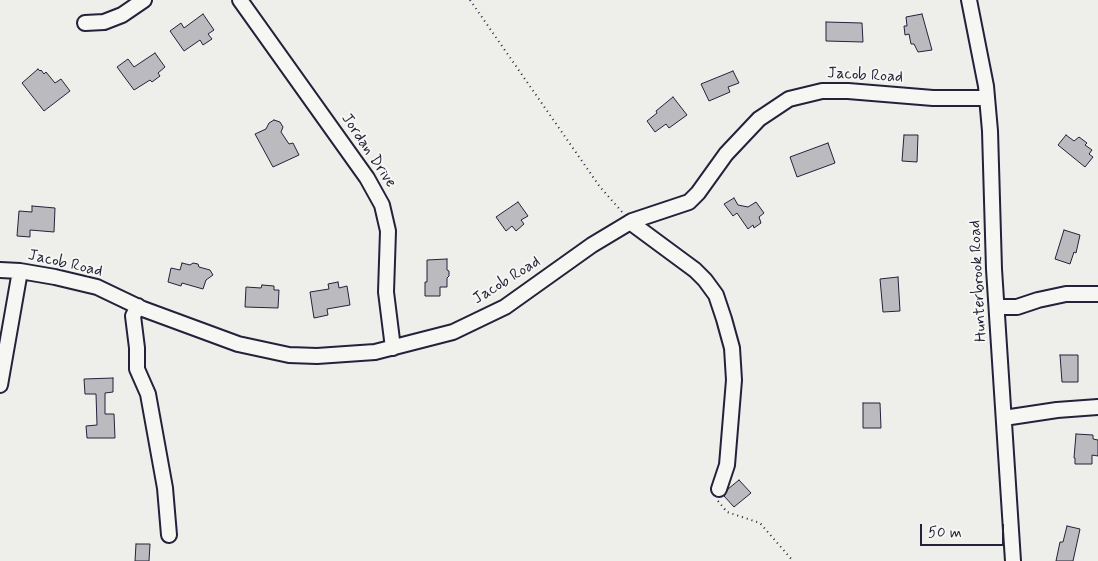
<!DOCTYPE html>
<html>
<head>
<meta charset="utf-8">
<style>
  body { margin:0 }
  #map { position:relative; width:1098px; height:561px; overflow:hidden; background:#eeeeeb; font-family:Mynerve,sans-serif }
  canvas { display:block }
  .scale { position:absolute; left:920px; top:524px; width:84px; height:22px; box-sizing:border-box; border:2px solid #22223b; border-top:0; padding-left:6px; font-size:15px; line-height:18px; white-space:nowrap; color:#22223b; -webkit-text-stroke:4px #f6f6f2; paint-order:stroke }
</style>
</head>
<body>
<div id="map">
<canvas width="1098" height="561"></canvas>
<div class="scale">50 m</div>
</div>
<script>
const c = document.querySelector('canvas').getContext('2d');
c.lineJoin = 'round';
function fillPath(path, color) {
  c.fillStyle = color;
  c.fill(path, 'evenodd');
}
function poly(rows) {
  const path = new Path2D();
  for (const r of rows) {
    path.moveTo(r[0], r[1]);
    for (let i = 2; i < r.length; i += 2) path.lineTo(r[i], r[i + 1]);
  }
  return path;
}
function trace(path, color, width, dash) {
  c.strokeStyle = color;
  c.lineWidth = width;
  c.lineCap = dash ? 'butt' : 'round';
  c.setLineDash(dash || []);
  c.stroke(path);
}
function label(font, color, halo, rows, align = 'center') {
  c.font = font + ' Mynerve,sans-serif';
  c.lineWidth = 4;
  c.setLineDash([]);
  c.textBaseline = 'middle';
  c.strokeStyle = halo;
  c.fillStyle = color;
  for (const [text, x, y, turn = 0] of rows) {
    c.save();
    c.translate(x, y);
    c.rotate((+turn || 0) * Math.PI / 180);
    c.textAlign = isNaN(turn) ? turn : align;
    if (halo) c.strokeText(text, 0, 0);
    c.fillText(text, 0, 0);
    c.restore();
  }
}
const building = poly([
  [203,14,214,30,208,34,212,39,203,45,200,40,184,51,170,31,181,23,184,28,203,14],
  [922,14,932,50,918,52,914,44,911,44,909,34,905,35,904,26,907,26,906,17,922,14],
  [826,22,862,23,863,42,826,41,826,22],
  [155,53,165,67,158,73,160,76,152,82,150,80,134,90,117,67,128,59,134,67,155,53],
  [38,69,40,71,41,70,44,74,46,72,55,83,61,79,70,91,44,111,22,83,38,69],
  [733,71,739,83,728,87,730,92,709,101,701,84,733,71],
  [673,97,687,115,669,128,666,124,655,132,647,121,657,113,656,111,673,97],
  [274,120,280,122,283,127,281,132,289,144,293,143,299,155,273,167,255,134,266,129,269,123,274,120],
  [904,135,918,135,917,162,902,161,904,135],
  [1066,135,1074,141,1079,137,1087,143,1085,145,1092,150,1089,154,1093,157,1085,167,1058,145,1066,135],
  [828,143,835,163,797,177,790,157,828,143],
  [734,198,738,205,748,207,756,202,764,213,759,217,761,223,754,228,753,225,748,229,737,213,733,216,724,204,734,198],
  [518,202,528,216,521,220,524,224,516,231,512,226,506,231,496,217,518,202],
  [32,206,55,208,54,232,30,230,30,237,17,236,19,211,32,212,32,206],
  [1064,230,1080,235,1076,253,1074,252,1070,264,1055,259,1064,230],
  [447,259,447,270,449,271,449,276,447,278,447,287,440,287,440,296,425,296,425,282,427,282,427,260,447,259],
  [182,263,190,265,193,263,198,264,199,267,210,270,213,275,206,280,203,289,182,283,181,286,168,282,171,268,180,270,182,263],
  [898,277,900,311,883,312,880,279,898,277],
  [338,282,339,288,347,286,350,305,327,309,328,315,314,318,310,292,329,289,328,284,338,282],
  [262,285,274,286,274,290,279,290,278,308,245,307,246,287,261,288,262,285],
  [1060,355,1078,355,1078,382,1062,382,1060,355],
  [113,378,113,392,105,393,105,414,114,414,115,438,87,438,86,426,97,425,96,394,85,394,84,379,113,378],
  [863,403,880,403,881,428,863,428,863,403],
  [1076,434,1093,435,1093,439,1098,440,1098,456,1092,455,1092,464,1075,464,1075,458,1074,458,1076,434],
  [739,480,751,493,734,507,724,496,728,489,739,480],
  [1067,526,1080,529,1073,561,1056,561,1060,542,1063,542,1067,526],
  [136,544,150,544,149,561,135,561,136,544]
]);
fillPath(building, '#bbbbbf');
trace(building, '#22223b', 1);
const minor = poly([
  [240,0,367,178,382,205,388,231,386,292,393,348],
  [969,0,986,86,990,131,994,269,1013,561],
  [85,23,104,22,122,15,144,0],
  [630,222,695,270,705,280,716,295,724,319,732,348,734,380,727,465,719,489],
  [0,270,20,271,55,277,97,287,143,309,238,344,289,355,317,356,375,352,453,332,505,307,592,245,632,221,689,202,698,193,726,154,759,119,789,99,822,91,848,91,933,98,987,98],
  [138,306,133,316,137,348,137,369,148,394,165,488,169,535],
  [997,307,1017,307,1038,300,1066,294,1098,294],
  [0,385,20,271],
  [1004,418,1057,410,1098,407]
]);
trace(minor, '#22223b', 18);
trace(poly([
  [470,0,600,187,622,212],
  [718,501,727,512,760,523,793,561]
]), '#22223b', 2, [1, 4]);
trace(minor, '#f6f6f2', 14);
label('16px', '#22223b', '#f6f6f2', [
  ["Jacob Road",865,76,3],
  ["Jordan Drive",368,151,56],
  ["Jacob Road",65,264,13],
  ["Jacob Road",507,281,-32],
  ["Hunterbrook Road",979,281,-93]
]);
</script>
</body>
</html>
